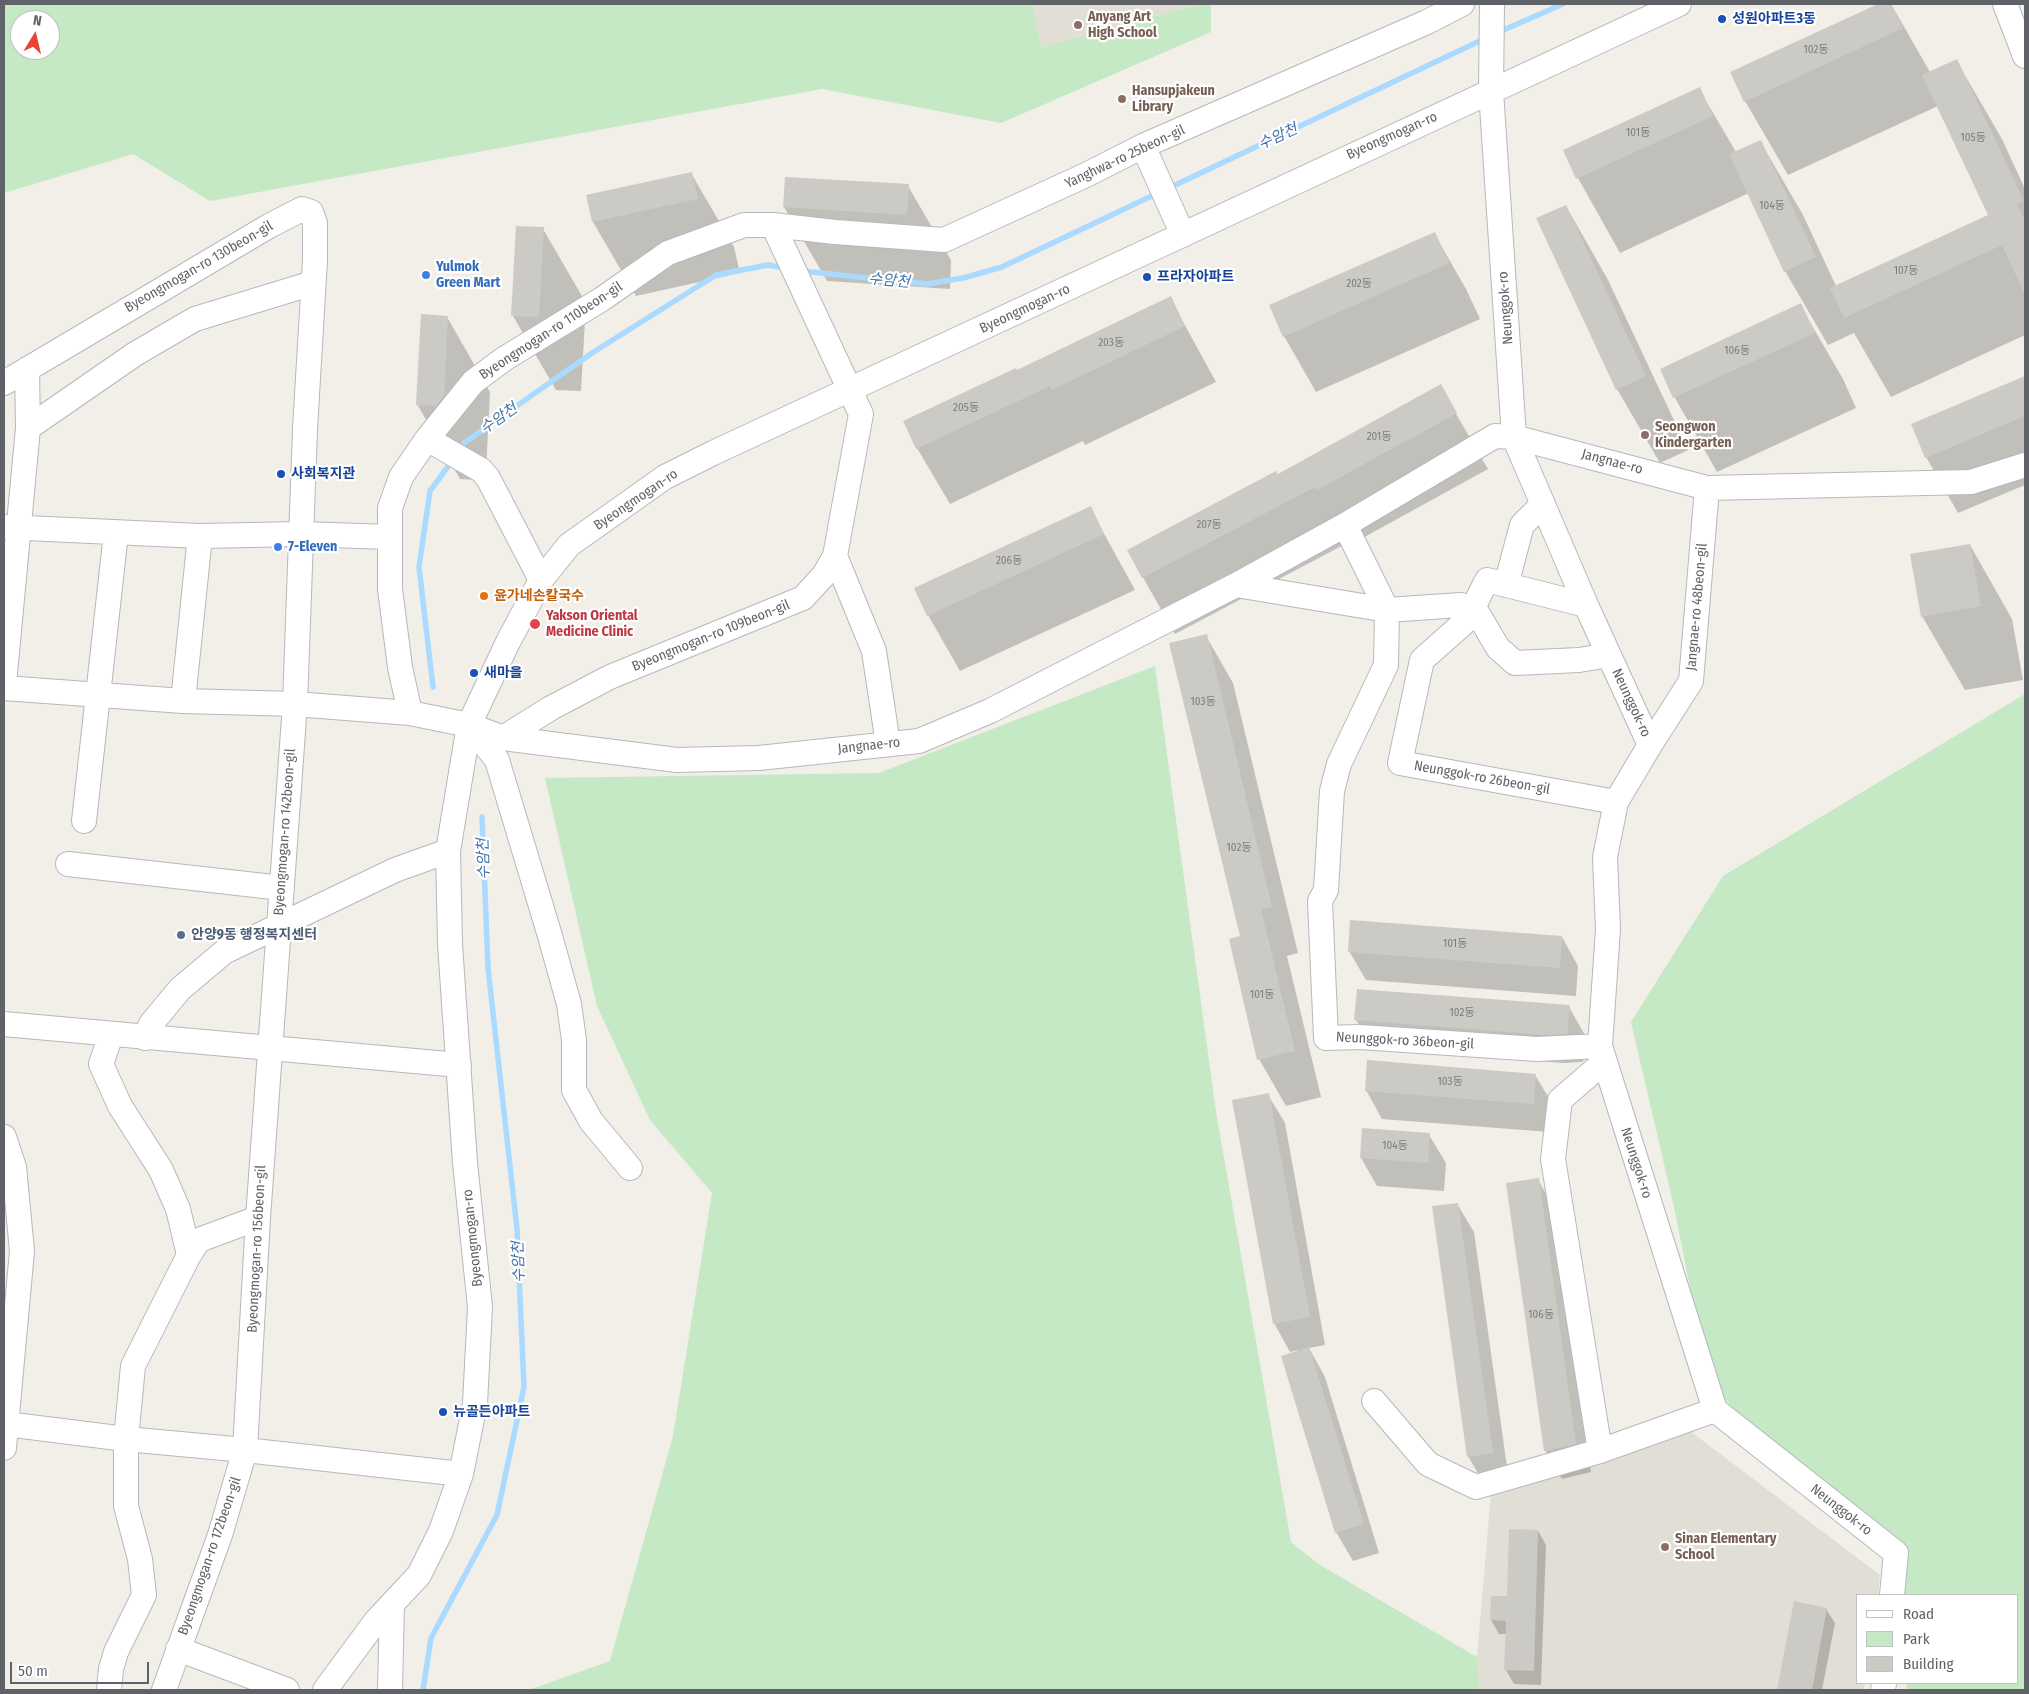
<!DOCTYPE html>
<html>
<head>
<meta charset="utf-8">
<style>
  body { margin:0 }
  #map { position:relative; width:2029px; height:1694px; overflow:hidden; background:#f1efe8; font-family:"Fira Sans Condensed",sans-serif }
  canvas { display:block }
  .frame { position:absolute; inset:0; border:5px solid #5f6368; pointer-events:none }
  .legend { position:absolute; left:1856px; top:1594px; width:162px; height:90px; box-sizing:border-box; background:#fff; border:1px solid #bfc1c3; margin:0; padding:6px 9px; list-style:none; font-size:15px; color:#5f6368 }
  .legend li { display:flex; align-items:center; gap:10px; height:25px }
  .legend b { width:25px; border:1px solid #bfc1c3 }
  .north { position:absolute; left:10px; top:10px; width:50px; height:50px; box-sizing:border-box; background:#fff; border:1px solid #bfc1c3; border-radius:50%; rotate:9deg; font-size:14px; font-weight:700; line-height:20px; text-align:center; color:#5f6368 }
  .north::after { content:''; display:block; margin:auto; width:18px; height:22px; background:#ea4335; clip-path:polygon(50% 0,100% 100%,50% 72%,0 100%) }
  .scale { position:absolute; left:10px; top:1662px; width:139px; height:22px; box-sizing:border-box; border:2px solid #5f6368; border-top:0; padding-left:6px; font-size:15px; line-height:18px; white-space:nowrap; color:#5f6368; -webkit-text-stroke:4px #fff; paint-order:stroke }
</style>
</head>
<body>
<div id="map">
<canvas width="2029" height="1694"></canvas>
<div class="frame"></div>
<ul class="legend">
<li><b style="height:6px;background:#fff"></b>Road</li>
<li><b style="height:14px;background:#c5e8c5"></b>Park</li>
<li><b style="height:14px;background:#cccac5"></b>Building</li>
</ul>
<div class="north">N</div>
<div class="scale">50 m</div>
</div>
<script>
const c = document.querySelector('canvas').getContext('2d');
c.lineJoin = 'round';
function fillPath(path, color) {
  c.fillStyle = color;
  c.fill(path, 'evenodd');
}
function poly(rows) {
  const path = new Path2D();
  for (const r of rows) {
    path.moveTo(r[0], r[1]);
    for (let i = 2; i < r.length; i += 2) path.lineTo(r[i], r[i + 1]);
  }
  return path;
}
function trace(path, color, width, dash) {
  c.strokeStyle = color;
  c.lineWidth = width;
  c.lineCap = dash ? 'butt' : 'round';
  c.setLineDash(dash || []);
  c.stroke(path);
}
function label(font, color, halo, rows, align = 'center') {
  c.font = font + ' "Fira Sans Condensed","Noto Sans KR",sans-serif';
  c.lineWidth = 4.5;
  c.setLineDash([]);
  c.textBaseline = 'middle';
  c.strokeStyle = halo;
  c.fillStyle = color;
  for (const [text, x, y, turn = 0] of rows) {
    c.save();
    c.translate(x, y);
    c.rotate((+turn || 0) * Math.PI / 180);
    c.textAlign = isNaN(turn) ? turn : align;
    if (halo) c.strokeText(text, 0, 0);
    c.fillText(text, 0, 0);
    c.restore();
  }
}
fillPath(poly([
  [1032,4,1200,4,1040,47],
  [1686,1428,1880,1575,1878,1595,1858,1595,1858,1683,1865,1683,1864,1690,1480,1690,1477,1657,1491,1493]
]), '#e1ded6');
fillPath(poly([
  [4,4,1032,4,1041,47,1200,4,1211,4,1211,32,1001,123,822,89,210,201,133,154,4,193],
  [20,20,50,20,50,50,20,50],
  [1155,666,1216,1112,1291,1542,1320,1565,1477,1657,1480,1690,529,1690,610,1661,673,1436,712,1193,650,1120,597,1006,545,778,879,773],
  [2025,694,2025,1690,1907,1690,1906,1683,2018,1683,2018,1595,1899,1595,1898,1540,1762,1452,1707,1372,1674,1207,1631,1022,1723,876]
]), '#c5e8c5');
fillPath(poly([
  [1881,4,1891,4,1930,72,1956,60,2002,139,2025,189,2025,335,1891,397,1854,333,1828,345,1785,271,1749,193,1620,253,1578,178,1564,151,1699,89,1736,152,1760,141,1803,215,1836,286,1990,215,1938,106,1788,175,1745,101,1732,73],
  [691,173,734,247,740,273,636,296,593,222,587,196],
  [908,186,951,260,950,289,827,281,784,207],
  [1566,206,1608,280,1688,450,1660,463,1617,389],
  [543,229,586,303,581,391,556,390,513,316],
  [1434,233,1466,289,1480,319,1316,392,1284,336],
  [1170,298,1216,382,1085,445,1083,441,950,504,917,448,1017,371],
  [1800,305,1843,379,1856,408,1717,472,1675,398,1661,369],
  [447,317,490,392,486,471,479,480,460,479,417,404],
  [2025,378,2025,485,1958,513,1926,457,1912,425],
  [1440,386,1488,469,1350,545,1349,542,1175,634,1128,551,1277,476],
  [1090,508,1135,590,960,671,928,615],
  [1970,545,2012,619,2023,680,1965,690,1922,616],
  [1206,636,1233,683,1298,953,1287,956,1321,1097,1286,1106,1259,1059],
  [1562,937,1578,966,1576,996,1366,980,1349,951],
  [1569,1007,1585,1035,1583,1062,1563,1063,1372,1048,1356,1020],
  [1535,1075,1552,1103,1549,1132,1382,1119,1366,1090],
  [1268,1095,1285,1123,1325,1345,1309,1348,1325,1377,1379,1553,1353,1561,1336,1532,1298,1350,1290,1352,1274,1323],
  [1429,1135,1446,1163,1444,1191,1377,1186,1361,1158],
  [1538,1180,1554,1208,1591,1472,1562,1479,1545,1450],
  [1457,1204,1474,1232,1509,1481,1484,1484,1468,1456],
  [1538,1531,1546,1545,1541,1685,1514,1684,1506,1670,1507,1634,1499,1634,1491,1620,1492,1597,1508,1598],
  [1795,1603,1826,1609,1835,1623,1822,1690,1778,1690]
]), '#0003');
trace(poly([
  [1499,32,1563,4],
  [1169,188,1486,38],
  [802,271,927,284,963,278,1002,267,1158,193],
  [459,451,464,443,592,353,716,275,768,265,785,268],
  [433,687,419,567,430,491,452,461],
  [423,1690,431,1638,497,1515,524,1387,517,1229,488,968,482,817]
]), '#aadaff', 5.5);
fillPath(poly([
  [1878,4,1891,4,1903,28,1744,102,1730,72],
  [1957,59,2024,201,2017,204,2025,221,2025,295,2002,245,1844,318,1830,288,1988,215,1922,75],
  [1700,87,1713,116,1576,179,1563,150],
  [1761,140,1816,257,1784,272,1729,154],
  [692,172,698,199,592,222,586,195],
  [785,177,909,184,907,215,783,207],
  [1566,205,1646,376,1616,390,1536,218],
  [516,226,544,227,539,317,511,316],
  [1435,232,1449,263,1283,337,1269,305],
  [1171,296,1185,326,1052,390,1050,386,916,449,903,421,1016,368,1017,370],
  [1801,303,1815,333,1673,398,1660,369],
  [421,314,448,316,444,396,436,406,416,405],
  [2025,376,2025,416,1925,458,1911,424],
  [1441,384,1457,413,1317,490,1315,487,1142,578,1127,550,1276,471,1278,474],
  [1091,506,1104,534,927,616,914,588],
  [1970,544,1981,606,1921,617,1910,554],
  [1207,634,1272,907,1261,909,1295,1051,1257,1060,1229,939,1240,936,1169,643],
  [1350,920,1562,936,1560,968,1348,952],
  [1357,989,1570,1005,1567,1034,1546,1035,1354,1020],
  [1367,1060,1536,1074,1534,1104,1365,1091],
  [1269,1093,1310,1317,1273,1324,1232,1100],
  [1362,1128,1430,1133,1428,1163,1360,1158],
  [1539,1178,1576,1444,1544,1451,1506,1183],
  [1458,1203,1493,1453,1467,1457,1432,1206],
  [1309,1347,1364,1524,1335,1533,1281,1356],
  [1509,1529,1538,1530,1534,1671,1504,1670,1506,1621,1490,1620,1491,1596,1507,1596],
  [1794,1601,1827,1608,1812,1690,1777,1690]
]), '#cccac5');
const minor = poly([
  [1492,4,1491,91,1514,437,1586,605,1650,745,1616,802,1605,857,1608,929,1600,1046,1715,1410,1896,1553,1892,1595],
  [2005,4,2025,56],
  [1143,146,1183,235],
  [4,383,269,226,302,209,311,212,315,223,315,260,305,429,295,704,258,1218,245,1450,220,1535,164,1690],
  [28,428,135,354,195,319,313,283],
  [427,439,481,470,488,478,541,580],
  [1345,525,1387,610,1386,665,1339,764,1332,791,1326,890,1320,901,1326,1038,1360,1037,1537,1049,1600,1046],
  [4,527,200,536,301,534,390,537],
  [835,556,874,651,888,744],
  [1236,585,1387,610,1461,605,1478,614,1498,648,1515,663,1579,660,1609,655],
  [1506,585,1522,525,1543,504],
  [1586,605,1487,580,1467,620,1422,660,1400,763,1616,802],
  [4,684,28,428,27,369],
  [4,688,183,701,295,704,410,713,469,725,503,738,677,760,759,758,919,741,990,711,1236,585,1345,525,1495,436,1514,437,1707,488,1971,482,2025,465],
  [183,701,200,536],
  [410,713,400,667,390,589,390,508,401,477,427,439,473,382,504,359,602,299,668,253,744,225,773,225,835,232,944,240,1086,175,1143,146,1427,22,1462,4],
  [470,726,497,760,550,936,569,1004,574,1040,574,1090,591,1121,630,1168],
  [503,738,551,708,610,677,803,598,824,575,835,556,861,414,773,225],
  [1650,745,1691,681,1707,488],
  [84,821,116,533],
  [68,864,282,888],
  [4,1024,459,1065],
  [145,1038,151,1024,180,989,224,952,395,870,448,851],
  [4,1137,14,1167,22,1251,4,1448],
  [189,1255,199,1240,258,1218],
  [1374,1401,1428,1464,1476,1487,1600,1451,1715,1410],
  [6,1424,126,1439,245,1450,461,1474],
  [1600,1451,1553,1159,1560,1100,1604,1062],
  [178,1649,287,1690],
  [109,1690,111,1669,116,1652,144,1595,140,1559,126,1506,126,1439,133,1366,189,1255,178,1209,161,1170,120,1106,101,1064,111,1035],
  [325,1690,376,1621,419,1575,441,1531,461,1474,475,1404,480,1307,465,1163,450,944,448,851,469,725,508,642,541,580,569,545,665,477,713,453,1679,4],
  [390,1690,392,1605],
  [1883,1690,1884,1683]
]);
trace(minor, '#b5b8bc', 26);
trace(minor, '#fff', 24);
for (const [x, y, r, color] of [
  [1722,19,5,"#1a4fb4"],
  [1078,25,5,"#8d6e63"],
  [1122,99,5,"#8d6e63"],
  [426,275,5,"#3f7fe0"],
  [1147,277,5,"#1a4fb4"],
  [1645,435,5,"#8d6e63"],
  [281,474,5,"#1a4fb4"],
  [278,547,5,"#3f7fe0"],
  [484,596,5,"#e8710a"],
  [535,624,6,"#e0444e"],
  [474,673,5,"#1a4fb4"],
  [181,935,5,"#5c6f8a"],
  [443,1412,5,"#1a4fb4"],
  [1665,1547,5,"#8d6e63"]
]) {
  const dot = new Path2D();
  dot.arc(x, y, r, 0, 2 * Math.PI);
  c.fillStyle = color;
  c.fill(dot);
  trace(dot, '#fff', 2);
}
label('11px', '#7a7d7f', null, [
  ["102동",1816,50],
  ["101동",1638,133],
  ["105동",1973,138],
  ["104동",1772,206],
  ["107동",1906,271],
  ["202동",1359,284],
  ["203동",1111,343],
  ["106동",1737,351],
  ["205동",966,408],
  ["201동",1379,437],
  ["207동",1209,525],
  ["206동",1009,561],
  ["103동",1203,702],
  ["102동",1239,848],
  ["101동",1455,944],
  ["101동",1262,995],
  ["102동",1462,1013],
  ["103동",1450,1082],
  ["104동",1395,1146],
  ["106동",1541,1315]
]);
label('bold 14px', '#785e54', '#fff', [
  ["Anyang Art",1088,17],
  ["High School",1088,33],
  ["Hansupjakeun",1132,91],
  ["Library",1132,107],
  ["Seongwon",1655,427],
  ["Kindergarten",1655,443],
  ["Sinan Elementary",1675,1539],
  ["School",1675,1555]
], 'left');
label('bold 14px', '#164399', '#fff', [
  ["성원아파트3동",1732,19],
  ["프라자아파트",1157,277],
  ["사회복지관",291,474],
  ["새마을",484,673],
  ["뉴골든아파트",453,1412]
], 'left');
label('14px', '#5f6368', '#fff', [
  ["Byeongmogan-ro",1392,136,-24],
  ["Yanghwa-ro 25beon-gil",1125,157,-25],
  ["Byeongmogan-ro 130beon-gil",199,267,-30],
  ["Neunggok-ro",1506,308,-94],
  ["Byeongmogan-ro",1025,309,-25],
  ["Byeongmogan-ro 110beon-gil",551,331,-33],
  ["Jangnae-ro",1612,462,15],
  ["Byeongmogan-ro",636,500,-34],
  ["Jangnae-ro 48beon-gil",1697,607,-85],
  ["Byeongmogan-ro 109beon-gil",711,636,-22],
  ["Neunggok-ro",1631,703,65],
  ["Jangnae-ro",869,746,-6],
  ["Neunggok-ro 26beon-gil",1482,778,10],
  ["Byeongmogan-ro 142beon-gil",285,832,-86],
  ["Neunggok-ro 36beon-gil",1405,1041,3],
  ["Neunggok-ro",1636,1163,72],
  ["Byeongmogan-ro",473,1238,-96],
  ["Byeongmogan-ro 156beon-gil",257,1249,-87],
  ["Neunggok-ro",1841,1510,38],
  ["Byeongmogan-ro 172beon-gil",210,1556,-71]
]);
label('bold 14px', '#366cbe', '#fff', [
  ["Yulmok",436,267],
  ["Green Mart",436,283],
  ["7-Eleven",288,547]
], 'left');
label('bold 14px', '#c56008', '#fff', [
  ["윤가네손칼국수",494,596]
], 'left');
label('bold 14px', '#be3a42', '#fff', [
  ["Yakson Oriental",546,616],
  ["Medicine Clinic",546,632]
], 'left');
label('bold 14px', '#4e5e75', '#fff', [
  ["안양9동 행정복지센터",191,935]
], 'left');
label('italic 15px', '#4174aa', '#fff', [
  ["수암천",1278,137,-25],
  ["수암천",889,281,5],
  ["수암천",499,419,-35],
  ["수암천",484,859,-92],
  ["수암천",519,1262,-92]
]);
</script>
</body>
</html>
